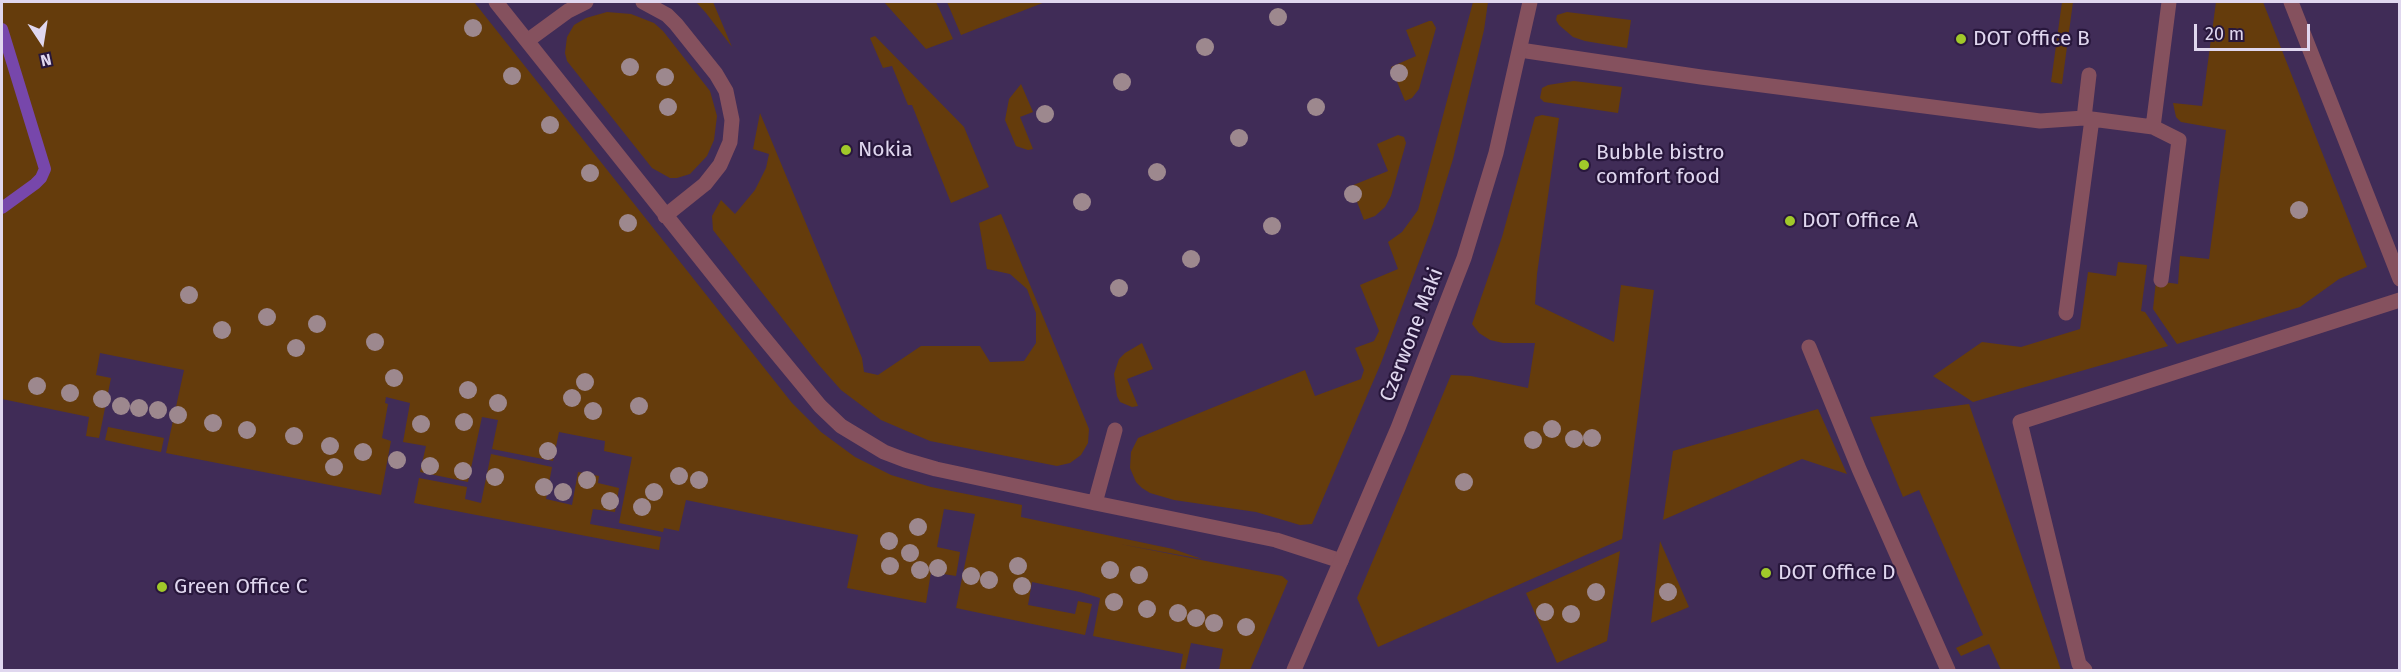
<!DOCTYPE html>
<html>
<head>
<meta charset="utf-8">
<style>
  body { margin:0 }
  #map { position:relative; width:2401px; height:672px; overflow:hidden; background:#322147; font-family:"Fira Sans",sans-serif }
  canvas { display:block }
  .frame { position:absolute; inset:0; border:3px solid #e0d7ef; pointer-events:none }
  .north { position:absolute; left:12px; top:12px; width:60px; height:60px; -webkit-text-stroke:4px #28173c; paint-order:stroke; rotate:168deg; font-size:16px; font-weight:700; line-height:24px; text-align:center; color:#e0d7ef }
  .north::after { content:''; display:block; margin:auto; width:21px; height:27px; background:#e0d7ef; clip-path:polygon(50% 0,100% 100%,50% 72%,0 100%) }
  .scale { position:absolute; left:2194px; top:24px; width:116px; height:27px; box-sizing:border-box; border:3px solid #e0d7ef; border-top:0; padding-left:8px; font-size:18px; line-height:21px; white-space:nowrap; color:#e0d7ef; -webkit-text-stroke:4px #28173c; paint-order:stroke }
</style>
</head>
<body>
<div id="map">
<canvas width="2401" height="672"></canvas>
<div class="frame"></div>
<div class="north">N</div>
<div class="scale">20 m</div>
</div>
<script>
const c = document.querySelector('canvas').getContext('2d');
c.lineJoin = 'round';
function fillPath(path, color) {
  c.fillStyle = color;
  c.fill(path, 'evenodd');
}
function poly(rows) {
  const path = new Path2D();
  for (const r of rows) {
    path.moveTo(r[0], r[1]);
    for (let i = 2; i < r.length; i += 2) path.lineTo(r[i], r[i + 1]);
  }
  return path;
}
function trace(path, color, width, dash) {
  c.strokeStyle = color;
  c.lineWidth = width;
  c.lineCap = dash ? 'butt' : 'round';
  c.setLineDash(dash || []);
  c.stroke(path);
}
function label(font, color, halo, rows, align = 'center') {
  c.font = font + ' "Fira Sans",sans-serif';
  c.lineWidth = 4.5;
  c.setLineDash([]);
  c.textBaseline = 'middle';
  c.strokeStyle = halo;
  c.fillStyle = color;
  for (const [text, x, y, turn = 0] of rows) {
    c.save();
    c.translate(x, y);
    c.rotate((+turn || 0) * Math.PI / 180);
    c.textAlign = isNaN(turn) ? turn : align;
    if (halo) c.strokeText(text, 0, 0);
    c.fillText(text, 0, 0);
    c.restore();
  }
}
fillPath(poly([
  [2,2,2399,2,2399,670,2,670]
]), '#402c57');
fillPath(poly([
  [2,2,474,2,792,403,821,432,855,457,891,475,931,487,1022,505,1021,517,1173,549,1202,559,1120,544,1282,576,1288,581,1250,670,1219,670,1223,649,1191,643,1185,670,1180,670,1183,654,1093,636,1100,598,1080,592,1032,582,1028,605,1075,614,1078,601,1092,604,1085,635,956,608,975,514,944,509,937,547,960,552,956,576,931,572,926,603,847,588,858,535,686,500,679,531,664,528,663,532,619,523,632,457,604,451,605,441,559,432,553,461,492,449,498,420,482,417,468,482,420,472,426,446,403,442,410,403,386,397,385,403,388,404,382,438,391,441,381,495,166,453,184,370,100,353,96,375,111,378,99,438,86,436,89,417,2,399],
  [696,2,713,2,732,47,706,13],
  [884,2,936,2,953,39,926,49],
  [947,2,1045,2,961,35],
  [1473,2,1488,2,1484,30,1453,159,1433,224,1381,363,1312,524,1300,525,1256,512,1174,500,1150,493,1142,488,1136,482,1130,468,1131,452,1138,438,1305,370,1315,396,1361,379,1364,370,1355,348,1374,341,1379,331,1360,285,1398,269,1388,242,1402,232,1418,210],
  [2062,2,2073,2,2062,84,2051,82],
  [2216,2,2263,2,2367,267,2339,279,2300,307,2177,344,2153,309,2156,281,2178,284,2180,256,2209,259,2226,130,2181,122,2176,117,2173,103,2202,106],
  [607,12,631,14,654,23,663,31,710,91,717,116,714,140,707,156,690,174,677,178,670,178,652,168,567,61,565,53,567,37,574,25,586,18],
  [1567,12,1631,20,1627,48,1585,41,1573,37,1559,25,1556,20,1557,15],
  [1429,21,1432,21,1436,28,1419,89,1412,98,1405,101,1391,67,1416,56,1406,30],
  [875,36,964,127,989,187,951,203,912,105,908,105,892,66,883,68,870,38],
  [1574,81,1622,87,1618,113,1544,102,1540,98,1542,88,1548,85],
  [1021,84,1033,112,1020,117,1033,149,1028,150,1016,146,1005,120,1009,99],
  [760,113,862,358,864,372,878,375,921,346,980,346,990,362,1024,361,1036,343,1036,313,1027,289,1010,274,987,269,979,223,1001,214,1089,429,1088,443,1081,455,1070,463,1057,466,930,441,881,420,841,390,818,364,713,230,712,216,721,200,735,214,755,190,766,168,769,154,753,149],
  [1542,115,1559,118,1537,274,1535,304,1614,342,1621,285,1654,290,1622,539,1378,647,1357,598,1451,375,1471,376,1528,388,1535,343,1503,343,1490,340,1479,333,1472,324,1502,237,1535,117],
  [1398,135,1404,137,1406,143,1391,196,1385,207,1375,216,1364,220,1351,186,1388,171,1377,144],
  [2118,262,2147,265,2141,311,2145,312,2168,346,1973,402,1933,376,1982,342,2021,347,2080,329,2088,272,2116,276],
  [1142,343,1153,369,1127,379,1138,406,1132,407,1120,402,1117,396,1114,374,1119,359,1125,353],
  [1969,404,2061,670,2001,670,1989,644,1961,656,1956,648,1983,635,1919,490,1903,497,1870,417],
  [1818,409,1847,474,1802,459,1663,520,1673,451],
  [108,427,164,438,161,452,105,440],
  [491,454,552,467,546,499,572,505,578,472,599,476,598,483,619,488,615,512,593,509,590,524,661,537,659,550,414,503,419,478,467,487,465,499,481,503],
  [1660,541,1689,607,1651,623],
  [1620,551,1607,641,1557,663,1526,593]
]), '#653c0c');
trace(poly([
  [2,29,45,169,41,178,35,184,2,208]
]), '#7747ab', 12);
trace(poly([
  [496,2,759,332,820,406,841,426,884,452,905,460,936,469,1095,503,1115,430],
  [643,2,667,15,676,24,716,74,726,91,732,120,730,142,720,165,705,184,665,216],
  [527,41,568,11,586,2],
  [1520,50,1701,77,2040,121,2084,118,2153,127,2179,140,2161,280],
  [2084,118,2089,75],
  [2153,127,2169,2],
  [2066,313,2092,119],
  [1809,347,1859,469,1948,670],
  [1095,503,1276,540,1341,561],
  [2085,670,2079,664,2020,422,2400,300]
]), '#85515e', 15);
trace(poly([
  [2291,2,2400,279],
  [1294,670,1398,428,1464,258,1496,153,1530,2]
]), '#85515e', 15);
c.fillStyle = '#9d888e';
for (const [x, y] of [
  [1278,17],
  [473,28],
  [1205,47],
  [630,67],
  [1399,73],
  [512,76],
  [665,77],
  [1122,82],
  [668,107],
  [1316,107],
  [1045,114],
  [550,125],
  [1239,138],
  [1157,172],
  [590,173],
  [1353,194],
  [1082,202],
  [2299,210],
  [628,223],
  [1272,226],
  [1191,259],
  [1119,288],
  [189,295],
  [267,317],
  [317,324],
  [222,330],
  [375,342],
  [296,348],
  [394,378],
  [585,382],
  [37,386],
  [468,390],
  [70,393],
  [572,398],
  [102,399],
  [498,403],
  [121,406],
  [639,406],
  [139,408],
  [158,410],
  [593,411],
  [178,415],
  [464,422],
  [213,423],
  [421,424],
  [1552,429],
  [247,430],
  [294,436],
  [1592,438],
  [1574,439],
  [1533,440],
  [330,446],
  [548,451],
  [363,452],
  [397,460],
  [430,466],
  [334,467],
  [463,471],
  [679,476],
  [495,477],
  [587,480],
  [699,480],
  [1464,482],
  [544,487],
  [563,492],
  [654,492],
  [610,501],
  [642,507],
  [918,527],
  [889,541],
  [910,553],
  [890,566],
  [1018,566],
  [938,568],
  [920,570],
  [1110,570],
  [1139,575],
  [971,576],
  [989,580],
  [1022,586],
  [1596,592],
  [1668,592],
  [1114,602],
  [1147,609],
  [1545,612],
  [1178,613],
  [1571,614],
  [1196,618],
  [1214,623],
  [1246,627]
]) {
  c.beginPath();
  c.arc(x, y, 9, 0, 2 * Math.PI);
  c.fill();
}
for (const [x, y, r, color] of [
  [1961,39,6,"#a1c92a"],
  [846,150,6,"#a1c92a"],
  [1584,165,6,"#a1c92a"],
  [1790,221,6,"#a1c92a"],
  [1766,573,6,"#a1c92a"],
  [162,587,6,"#a1c92a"]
]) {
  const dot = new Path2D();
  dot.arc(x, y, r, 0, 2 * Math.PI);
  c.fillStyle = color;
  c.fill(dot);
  trace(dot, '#28173c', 2);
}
label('21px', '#e0d7ef', '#28173c', [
  ["DOT Office B",1973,39],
  ["Nokia",858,150],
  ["Bubble bistro",1596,153],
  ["comfort food",1596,177],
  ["DOT Office A",1802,221],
  ["DOT Office D",1778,573],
  ["Green Office C",174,587]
], 'left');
label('21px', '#e0d7ef', '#28173c', [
  ["Czerwone Maki",1412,335,-69]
]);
</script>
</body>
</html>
